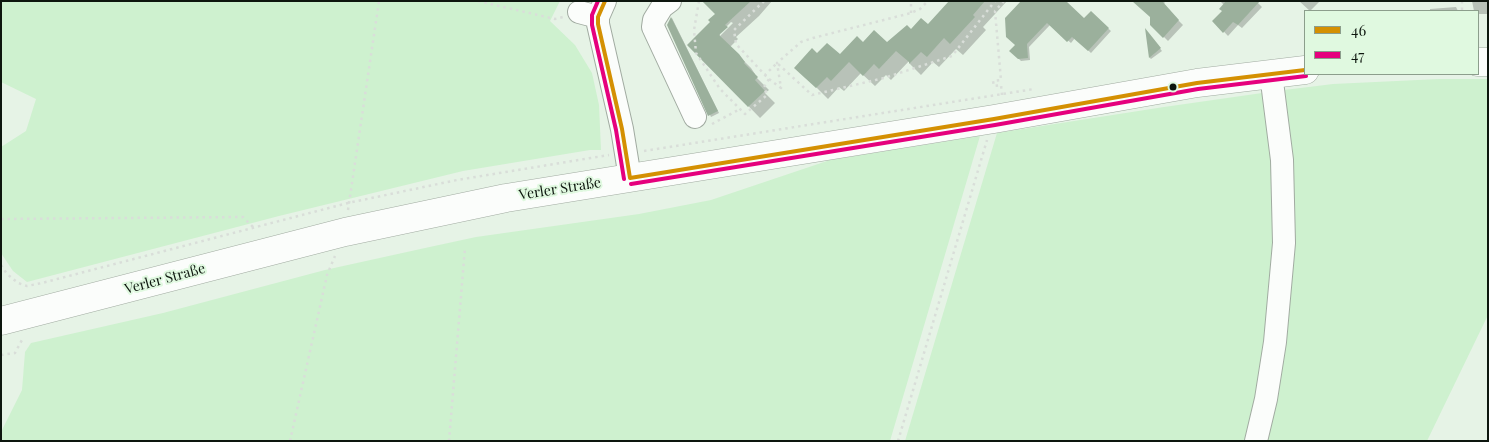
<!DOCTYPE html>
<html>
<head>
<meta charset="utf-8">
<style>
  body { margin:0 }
  #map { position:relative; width:1489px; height:442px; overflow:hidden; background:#e6f3e6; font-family:"Playfair Display",serif }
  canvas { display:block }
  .frame { position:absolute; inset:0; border:2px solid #0d160e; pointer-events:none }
  .legend { position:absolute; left:1304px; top:10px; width:175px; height:65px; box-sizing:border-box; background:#e0f9e0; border:1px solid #8c9e8c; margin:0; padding:6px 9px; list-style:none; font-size:15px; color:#0d160e }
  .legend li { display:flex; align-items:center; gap:10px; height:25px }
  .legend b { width:25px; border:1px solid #8c9e8c }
</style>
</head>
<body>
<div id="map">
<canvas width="1489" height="442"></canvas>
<div class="frame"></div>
<ul class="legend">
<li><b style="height:6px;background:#d49002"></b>46</li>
<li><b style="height:6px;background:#e5007d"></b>47</li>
</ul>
</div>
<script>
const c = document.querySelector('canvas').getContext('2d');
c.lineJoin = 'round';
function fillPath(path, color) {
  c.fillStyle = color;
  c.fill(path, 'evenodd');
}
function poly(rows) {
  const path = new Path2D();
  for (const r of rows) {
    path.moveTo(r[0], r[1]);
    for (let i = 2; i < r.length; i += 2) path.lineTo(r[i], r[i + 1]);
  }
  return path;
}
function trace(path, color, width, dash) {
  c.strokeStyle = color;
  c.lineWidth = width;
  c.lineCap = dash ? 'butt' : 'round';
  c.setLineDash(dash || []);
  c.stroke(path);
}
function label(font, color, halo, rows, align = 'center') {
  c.font = font + ' "Playfair Display",serif';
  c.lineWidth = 4;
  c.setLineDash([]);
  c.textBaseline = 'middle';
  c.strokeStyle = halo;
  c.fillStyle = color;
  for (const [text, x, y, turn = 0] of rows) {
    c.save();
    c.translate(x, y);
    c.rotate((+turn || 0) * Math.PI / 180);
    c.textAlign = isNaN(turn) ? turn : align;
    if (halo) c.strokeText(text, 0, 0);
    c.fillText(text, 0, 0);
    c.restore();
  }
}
fillPath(poly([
  [1,1,560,1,550,21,575,45,592,73,599,105,601,150,590,150,463,171,279,216,27,282,13,271,1,253,1,147,26,131,36,99,1,82],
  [1439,79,1488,79,1488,315,1427,441,905,441,997,133,1164,107,1276,91,1333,84],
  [980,136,890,441,1,441,1,432,22,390,25,352,31,343,163,313,325,270,425,248,476,237,639,214,711,200,830,160]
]), '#cef1cf');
fillPath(poly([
  [712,1,772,1,759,16,736,37,738,39,730,47,751,68,755,74,754,75,769,90,765,93,775,103,760,118,689,45,712,22,716,14],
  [731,22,733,23,720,36,720,33],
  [950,1,1007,1,983,27,986,30,963,55,956,49,939,67,933,62,921,75,910,64,910,60,891,80,886,75,875,86,861,73,844,91,839,87,828,99,808,79,818,55,840,56,864,44,887,44,911,31,928,26],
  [1134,1,1163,1,1165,3,1163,5,1183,25,1168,41,1151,24,1151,17],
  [1220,1,1256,1,1262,7,1242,28,1238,25,1228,36,1214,21,1223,11,1224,5],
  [1299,1,1320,1,1310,11],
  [1472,1,1488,1,1488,14,1478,14,1478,11,1474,11],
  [1456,7,1458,11,1430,11,1430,9],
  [1091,13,1111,31,1091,53,1075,38,1071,43,1050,25,1029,47,1030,60,1021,61,1011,51,1016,46,1006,19,1084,20],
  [672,18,719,113,711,117,668,25],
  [1146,31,1162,51,1151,59,1150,58]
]), '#0003');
fillPath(poly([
  [702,1,751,1,725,25,728,27,719,35,739,54,745,62,744,63,758,77,755,80,765,91,748,107,687,45,710,22,708,20,715,14],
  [949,1,985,1,973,15,975,17,950,44,944,38,927,57,921,52,909,64,909,62,896,51,879,69,874,64,863,76,849,62,831,81,827,77,816,88,794,68,812,48,817,53,827,43,840,54,857,36,863,42,874,30,887,42,907,25,911,29,921,18,928,24],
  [1021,1,1066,1,1084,18,1091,11,1109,28,1088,51,1072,37,1067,42,1047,23,1027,44,1028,58,1018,59,1009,51,1015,45,1006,37,1005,18],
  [1132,1,1162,1,1179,20,1163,38,1150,25,1150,17],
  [1226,1,1260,1,1238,25,1233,22,1223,33,1212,21,1222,11,1219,9],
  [671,17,718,111,708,116,667,25],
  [1145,28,1161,48,1149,58]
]), '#9bb09c');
const minor = poly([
  [605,1,598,17,598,24,622,129,630,178],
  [670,1,662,7,654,20,653,27,695,117],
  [579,12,598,17],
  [1256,441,1266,399,1275,342,1284,243,1282,160,1271,74]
]);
const major = poly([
  [1478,62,1488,62],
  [1,321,345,232,506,198,994,119,1197,83,1305,70]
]);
trace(minor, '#a1aba1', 24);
trace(major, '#a1aba1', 29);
trace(poly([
  [478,1,555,19,563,17],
  [699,1,694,30,696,53,720,89,745,114,767,95,764,87,769,79,765,75],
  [764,1,734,30,736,44,765,75,777,63,812,95,884,78,952,56,995,1],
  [1462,1,1462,11],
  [911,13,911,1],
  [769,79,781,88,777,63,801,42,813,38,911,13,920,9,928,1],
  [1002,95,1001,85,994,86,993,81,1001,80,995,11,1004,1],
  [712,124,740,109],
  [644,151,1034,89],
  [348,210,379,1],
  [1,219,243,217,253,227],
  [1,265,7,274,18,283,27,286,42,283,348,203,457,180,609,155],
  [1,355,15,353,23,338],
  [290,441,327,275,335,256],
  [449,441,465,248],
  [898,441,987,140]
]), '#d9ded9', 2.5, [2.5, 4]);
trace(minor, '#fbfdfb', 22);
trace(major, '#fbfdfb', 28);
trace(poly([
  [605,1,598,17,598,24,622,129,630,178],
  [630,178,994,119,1197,83,1305,70]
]), '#d49002', 4);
trace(poly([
  [598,1,592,15,592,25,616,130,624,179],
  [631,184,995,125,1198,89,1306,76]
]), '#e5007d', 4);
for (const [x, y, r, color] of [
  [1173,87,4.5,"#0d160e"]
]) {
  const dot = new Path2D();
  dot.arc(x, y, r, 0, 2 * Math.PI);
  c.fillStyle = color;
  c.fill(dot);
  trace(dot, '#e0f9e0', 2);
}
label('14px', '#0d160e', '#e0f9e0', [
  ["Verler Straße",560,189,-9],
  ["Verler Straße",165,279,-15]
]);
</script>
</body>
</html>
